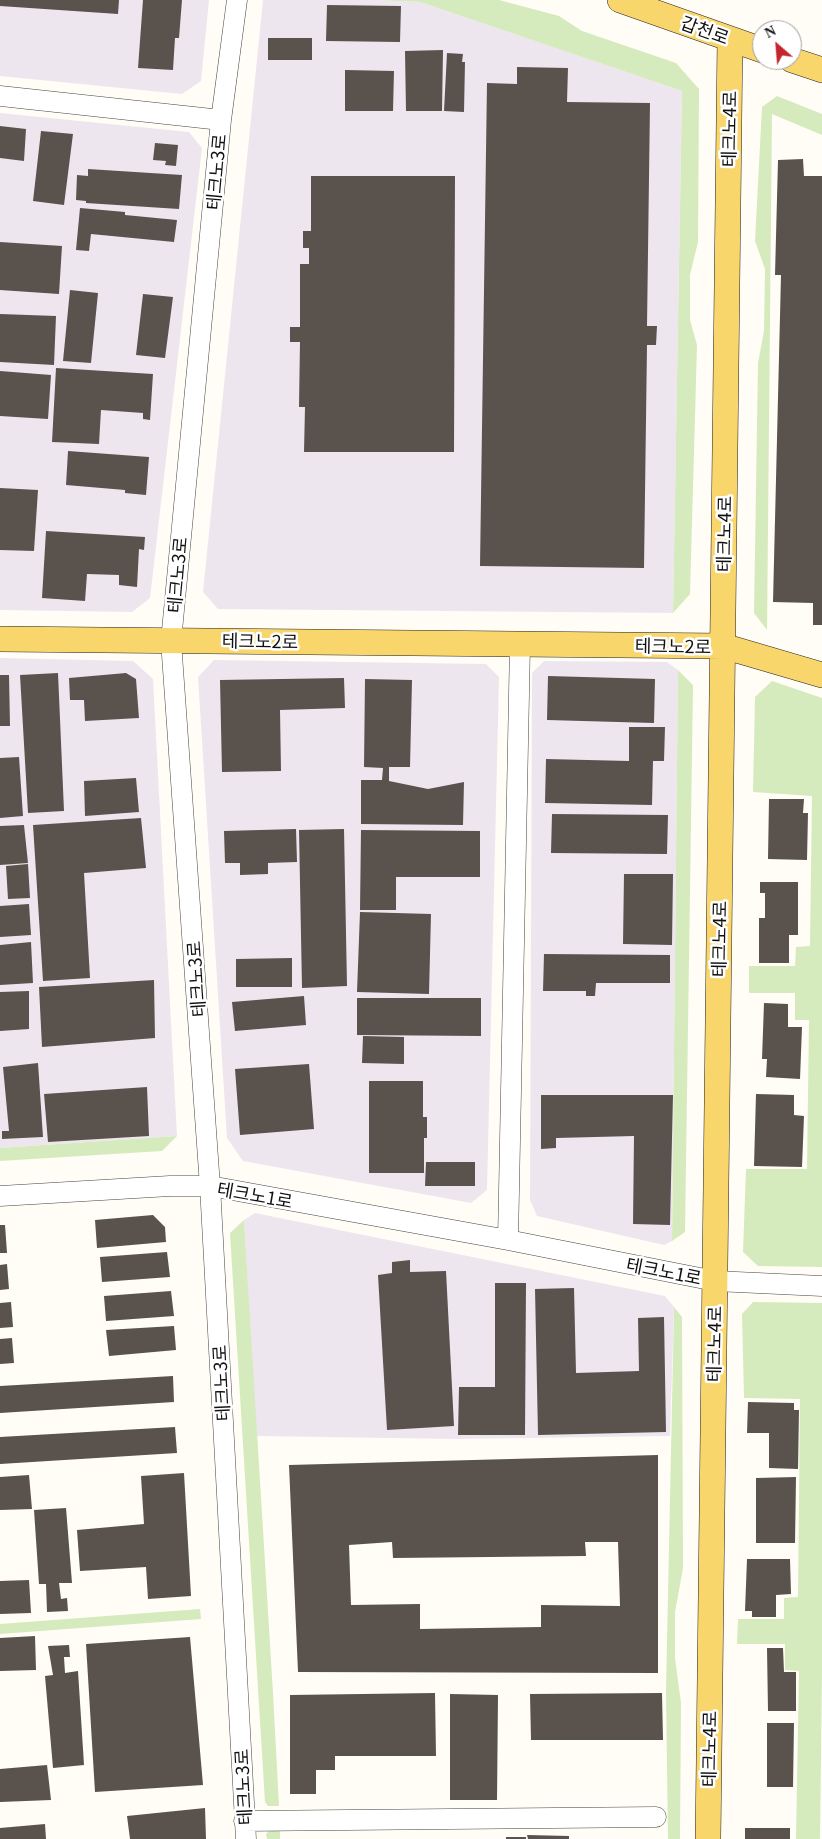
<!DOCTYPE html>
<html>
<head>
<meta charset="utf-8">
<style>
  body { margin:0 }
  #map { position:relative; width:822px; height:1839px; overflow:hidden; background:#fffdf5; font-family:Georgia,serif }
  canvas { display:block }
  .north { position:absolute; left:752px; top:20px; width:50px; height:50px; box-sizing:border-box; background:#fff; border:1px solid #a0a0a0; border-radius:50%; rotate:333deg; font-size:14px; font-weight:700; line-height:20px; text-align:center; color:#111 }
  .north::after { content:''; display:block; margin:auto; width:18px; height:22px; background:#c4262e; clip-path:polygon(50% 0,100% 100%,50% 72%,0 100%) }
</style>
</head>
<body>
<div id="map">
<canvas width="822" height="1839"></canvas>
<div class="north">N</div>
</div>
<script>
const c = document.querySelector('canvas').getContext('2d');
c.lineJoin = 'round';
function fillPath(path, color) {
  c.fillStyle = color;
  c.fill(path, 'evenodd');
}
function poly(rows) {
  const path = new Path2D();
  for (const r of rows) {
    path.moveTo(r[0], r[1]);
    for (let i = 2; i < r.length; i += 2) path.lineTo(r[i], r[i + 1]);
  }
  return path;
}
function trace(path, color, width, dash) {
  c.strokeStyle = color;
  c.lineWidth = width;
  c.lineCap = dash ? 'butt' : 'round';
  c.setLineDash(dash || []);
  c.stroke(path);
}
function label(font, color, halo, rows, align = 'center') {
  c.font = font + ' Georgia,"Noto Sans KR",serif';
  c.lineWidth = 5;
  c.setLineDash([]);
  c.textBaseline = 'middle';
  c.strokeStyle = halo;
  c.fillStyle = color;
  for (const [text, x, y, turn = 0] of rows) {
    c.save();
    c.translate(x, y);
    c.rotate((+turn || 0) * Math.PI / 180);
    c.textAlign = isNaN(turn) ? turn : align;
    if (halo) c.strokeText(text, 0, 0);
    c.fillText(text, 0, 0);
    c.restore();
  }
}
fillPath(poly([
  [0,0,209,0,201,81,182,94,0,76],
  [263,0,375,0,420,2,682,91,673,613,218,609,203,592],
  [0,113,189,132,202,148,150,598,132,612,0,610],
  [0,658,133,661,153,679,177,1136,0,1148],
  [214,660,486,664,499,677,487,1190,471,1203,243,1161,227,1138,198,677],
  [544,661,667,662,678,670,672,1241,664,1245,537,1216,530,1200,532,673],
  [255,1213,665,1296,674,1307,670,1436,457,1439,256,1436,244,1220]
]), '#eee6ef');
fillPath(poly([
  [375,0,499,0,559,16,582,31,676,63,699,89,698,242,690,275,690,320,697,345,690,594,673,613,682,91,420,2],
  [777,96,822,114,822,135,772,114,767,630,754,613,758,363,764,331,765,269,755,241,762,107],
  [678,670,693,685,685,1232,672,1241],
  [772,681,822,698,822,1267,758,1266,743,1252,746,1169,807,1169,809,1020,795,1020,795,993,749,993,749,966,795,966,796,947,810,946,812,796,753,792,755,697],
  [177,1136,162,1151,0,1161,0,1148],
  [244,1220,273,1693,279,1806,268,1806,265,1802,230,1233],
  [753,1302,822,1303,822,1670,820,1839,796,1839,799,1671,785,1670,785,1644,737,1644,738,1619,784,1619,784,1598,798,1597,800,1399,744,1398,742,1314],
  [674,1307,682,1317,683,1568,675,1612,675,1658,681,1703,680,1839,668,1839,666,1691],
  [200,1609,201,1619,0,1634,0,1624],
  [271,1829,280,1829,280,1839,267,1839,266,1834]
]), '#d5ebbd');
fillPath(poly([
  [0,0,119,0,118,14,0,6],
  [143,0,182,0,179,38,175,38,173,70,138,68],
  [327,5,401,6,400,42,326,41],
  [268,38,312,38,312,60,268,60],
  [443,50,442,111,406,111,405,51],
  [447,53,463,54,462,62,465,62,464,112,444,111],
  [517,67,568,68,567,102,650,103,647,326,657,326,656,345,647,345,644,568,480,566,487,83,517,84],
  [345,70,394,71,393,111,345,111],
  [0,126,26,129,24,161,0,158],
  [41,131,73,134,64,205,33,201],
  [155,143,178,145,176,166,165,165,166,161,153,160],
  [803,159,804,176,822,176,822,625,813,625,813,603,773,602,781,275,775,275,778,160],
  [88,169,182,175,179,209,86,203,86,201,76,200,77,175,88,176],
  [311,176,455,176,454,452,304,452,305,407,299,407,300,342,290,342,290,327,300,327,300,264,309,264,309,248,303,248,303,231,311,231],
  [80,208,125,212,125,215,177,220,174,242,91,234,89,251,76,250],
  [0,242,62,246,59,294,0,290],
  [70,290,98,293,91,363,63,361],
  [143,294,173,297,165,358,136,355],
  [0,314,56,316,54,365,0,362],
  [56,368,153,374,150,420,143,419,143,413,101,410,99,444,52,442],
  [0,371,51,375,48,419,0,416],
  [68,451,149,457,146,495,125,493,125,490,66,485],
  [0,488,38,490,34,551,0,550],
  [46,531,145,537,144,550,139,549,137,587,119,585,119,575,87,574,85,601,42,598],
  [58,673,64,811,28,813,20,675],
  [126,673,136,679,139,718,85,721,84,700,70,700,69,678],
  [0,675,9,675,10,726,0,726],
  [548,676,655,679,654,723,547,720],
  [344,678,345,708,280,710,281,771,222,772,220,680],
  [365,679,412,680,410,767,389,767,389,781,428,789,464,782,463,825,361,824,361,780,382,780,383,768,364,767],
  [629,727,665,727,664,761,653,761,652,805,545,803,546,759,629,761],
  [19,757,23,816,0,818,0,758],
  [136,778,139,812,85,816,84,781],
  [769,799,804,799,803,813,808,813,807,860,768,859],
  [552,814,668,815,667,854,551,853],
  [141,818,146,868,84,873,90,978,43,981,33,825],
  [24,825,28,863,0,865,0,826],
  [296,829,297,862,268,863,268,874,240,875,240,863,225,863,224,831],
  [344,829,347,986,302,988,299,830],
  [361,830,480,831,480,877,396,877,396,910,360,910],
  [28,864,30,898,8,899,6,866],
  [624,874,673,874,672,945,623,944],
  [760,882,798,882,798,935,789,935,789,963,759,963,759,918,765,918,765,893,760,893],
  [29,904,31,935,0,937,0,906],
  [360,912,431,914,429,994,357,992],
  [31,942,33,983,0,985,0,945],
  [544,954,670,955,670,983,596,983,595,996,586,996,586,991,543,991],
  [292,958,292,987,236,987,236,959],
  [154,980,155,1038,42,1047,39,987],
  [29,991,29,1029,0,1031,0,992],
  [304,996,306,1025,235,1031,232,1002],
  [357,998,481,998,481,1036,357,1035],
  [764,1003,788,1004,788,1027,802,1027,800,1079,766,1077,767,1059,762,1059],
  [363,1036,404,1037,404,1064,362,1063],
  [38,1063,43,1137,2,1139,2,1131,9,1131,3,1067],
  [309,1064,314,1129,240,1135,235,1069],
  [369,1081,423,1081,423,1117,427,1117,427,1138,424,1138,424,1173,369,1173],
  [147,1087,149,1136,48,1142,44,1094],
  [756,1094,794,1095,794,1115,804,1116,802,1167,754,1166],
  [541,1095,673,1095,670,1225,633,1224,634,1136,556,1138,556,1148,541,1149],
  [426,1162,475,1162,475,1186,425,1186],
  [153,1215,165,1227,166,1242,97,1248,95,1220],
  [0,1225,5,1225,7,1253,0,1253],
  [167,1252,170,1277,102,1282,100,1257],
  [410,1260,410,1272,446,1271,454,1426,387,1430,378,1275,392,1273,392,1262],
  [7,1264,9,1289,0,1290,0,1265],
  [495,1283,526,1283,525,1435,458,1435,459,1387,495,1387],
  [574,1288,576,1373,639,1371,638,1318,664,1317,666,1432,538,1435,535,1289],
  [171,1291,174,1316,106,1321,104,1296],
  [11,1302,13,1327,0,1328,0,1303],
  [174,1326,176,1350,109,1356,106,1330],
  [12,1338,14,1363,0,1364,0,1339],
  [173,1376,174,1402,0,1413,0,1386],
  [748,1402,794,1403,794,1410,799,1410,798,1469,769,1468,769,1433,747,1433],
  [175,1427,177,1453,0,1464,0,1437],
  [658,1455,658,1673,298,1672,289,1465],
  [392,1542,393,1558,586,1556,585,1542,618,1542,620,1606,541,1605,541,1627,420,1629,420,1604,351,1605,349,1545],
  [184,1473,191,1596,148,1599,146,1567,80,1571,77,1530,144,1524,141,1476],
  [29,1475,32,1509,0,1510,0,1477],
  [796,1477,795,1543,756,1543,756,1478],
  [66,1508,72,1583,59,1583,61,1599,67,1598,68,1611,47,1612,46,1584,39,1584,34,1510],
  [747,1559,790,1559,791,1594,776,1595,776,1617,752,1617,752,1611,745,1611],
  [29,1580,31,1613,0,1614,0,1581],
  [35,1636,36,1670,0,1671,0,1638],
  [190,1637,203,1785,95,1792,86,1644],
  [69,1645,70,1657,64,1657,65,1673,78,1671,84,1765,53,1768,45,1676,53,1675,48,1646],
  [767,1648,783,1648,784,1672,796,1672,796,1711,768,1711],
  [435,1693,436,1756,335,1756,335,1770,316,1770,316,1794,290,1794,290,1695],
  [662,1693,663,1740,531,1740,530,1694],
  [450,1694,498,1695,497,1800,450,1800],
  [767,1723,794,1723,793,1787,767,1787],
  [47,1765,51,1800,0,1802,0,1769],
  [205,1808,206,1839,130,1839,127,1816],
  [45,1824,46,1839,0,1839,0,1828],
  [745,1828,790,1828,790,1839,745,1839],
  [527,1835,569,1836,569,1839,528,1839],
  [506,1837,526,1837,526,1839,506,1839]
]), '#5a524d');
const minor = poly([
  [237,0,221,120,171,641,210,1186,246,1839],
  [0,96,221,120],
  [0,1196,170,1186,210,1186,508,1240,715,1281,822,1286],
  [508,1240,520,644],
  [244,1821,656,1817]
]);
const major = poly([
  [620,0,762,50],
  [792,60,822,70],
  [0,639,723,646,822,675],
  [708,1839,730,39]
]);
trace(minor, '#444', 21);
trace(major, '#222', 26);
trace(minor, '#fff', 20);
trace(major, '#f9d66b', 25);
label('18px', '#111', '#fff', [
  ["갑천로",705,30,20],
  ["테크노4로",729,129,-89],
  ["테크노3로",216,172,-85],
  ["테크노4로",724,534,-89],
  ["테크노3로",177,575,-85],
  ["테크노2로",260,641,1],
  ["테크노2로",673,646,1],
  ["테크노4로",719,939,-89],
  ["테크노3로",196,979,-94],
  ["테크노1로",255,1195,10],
  ["테크노1로",664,1271,11],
  ["테크노4로",714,1344,-89],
  ["테크노3로",221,1383,-93],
  ["테크노4로",709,1749,-89],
  ["테크노3로",243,1787,-93]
]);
</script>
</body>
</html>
